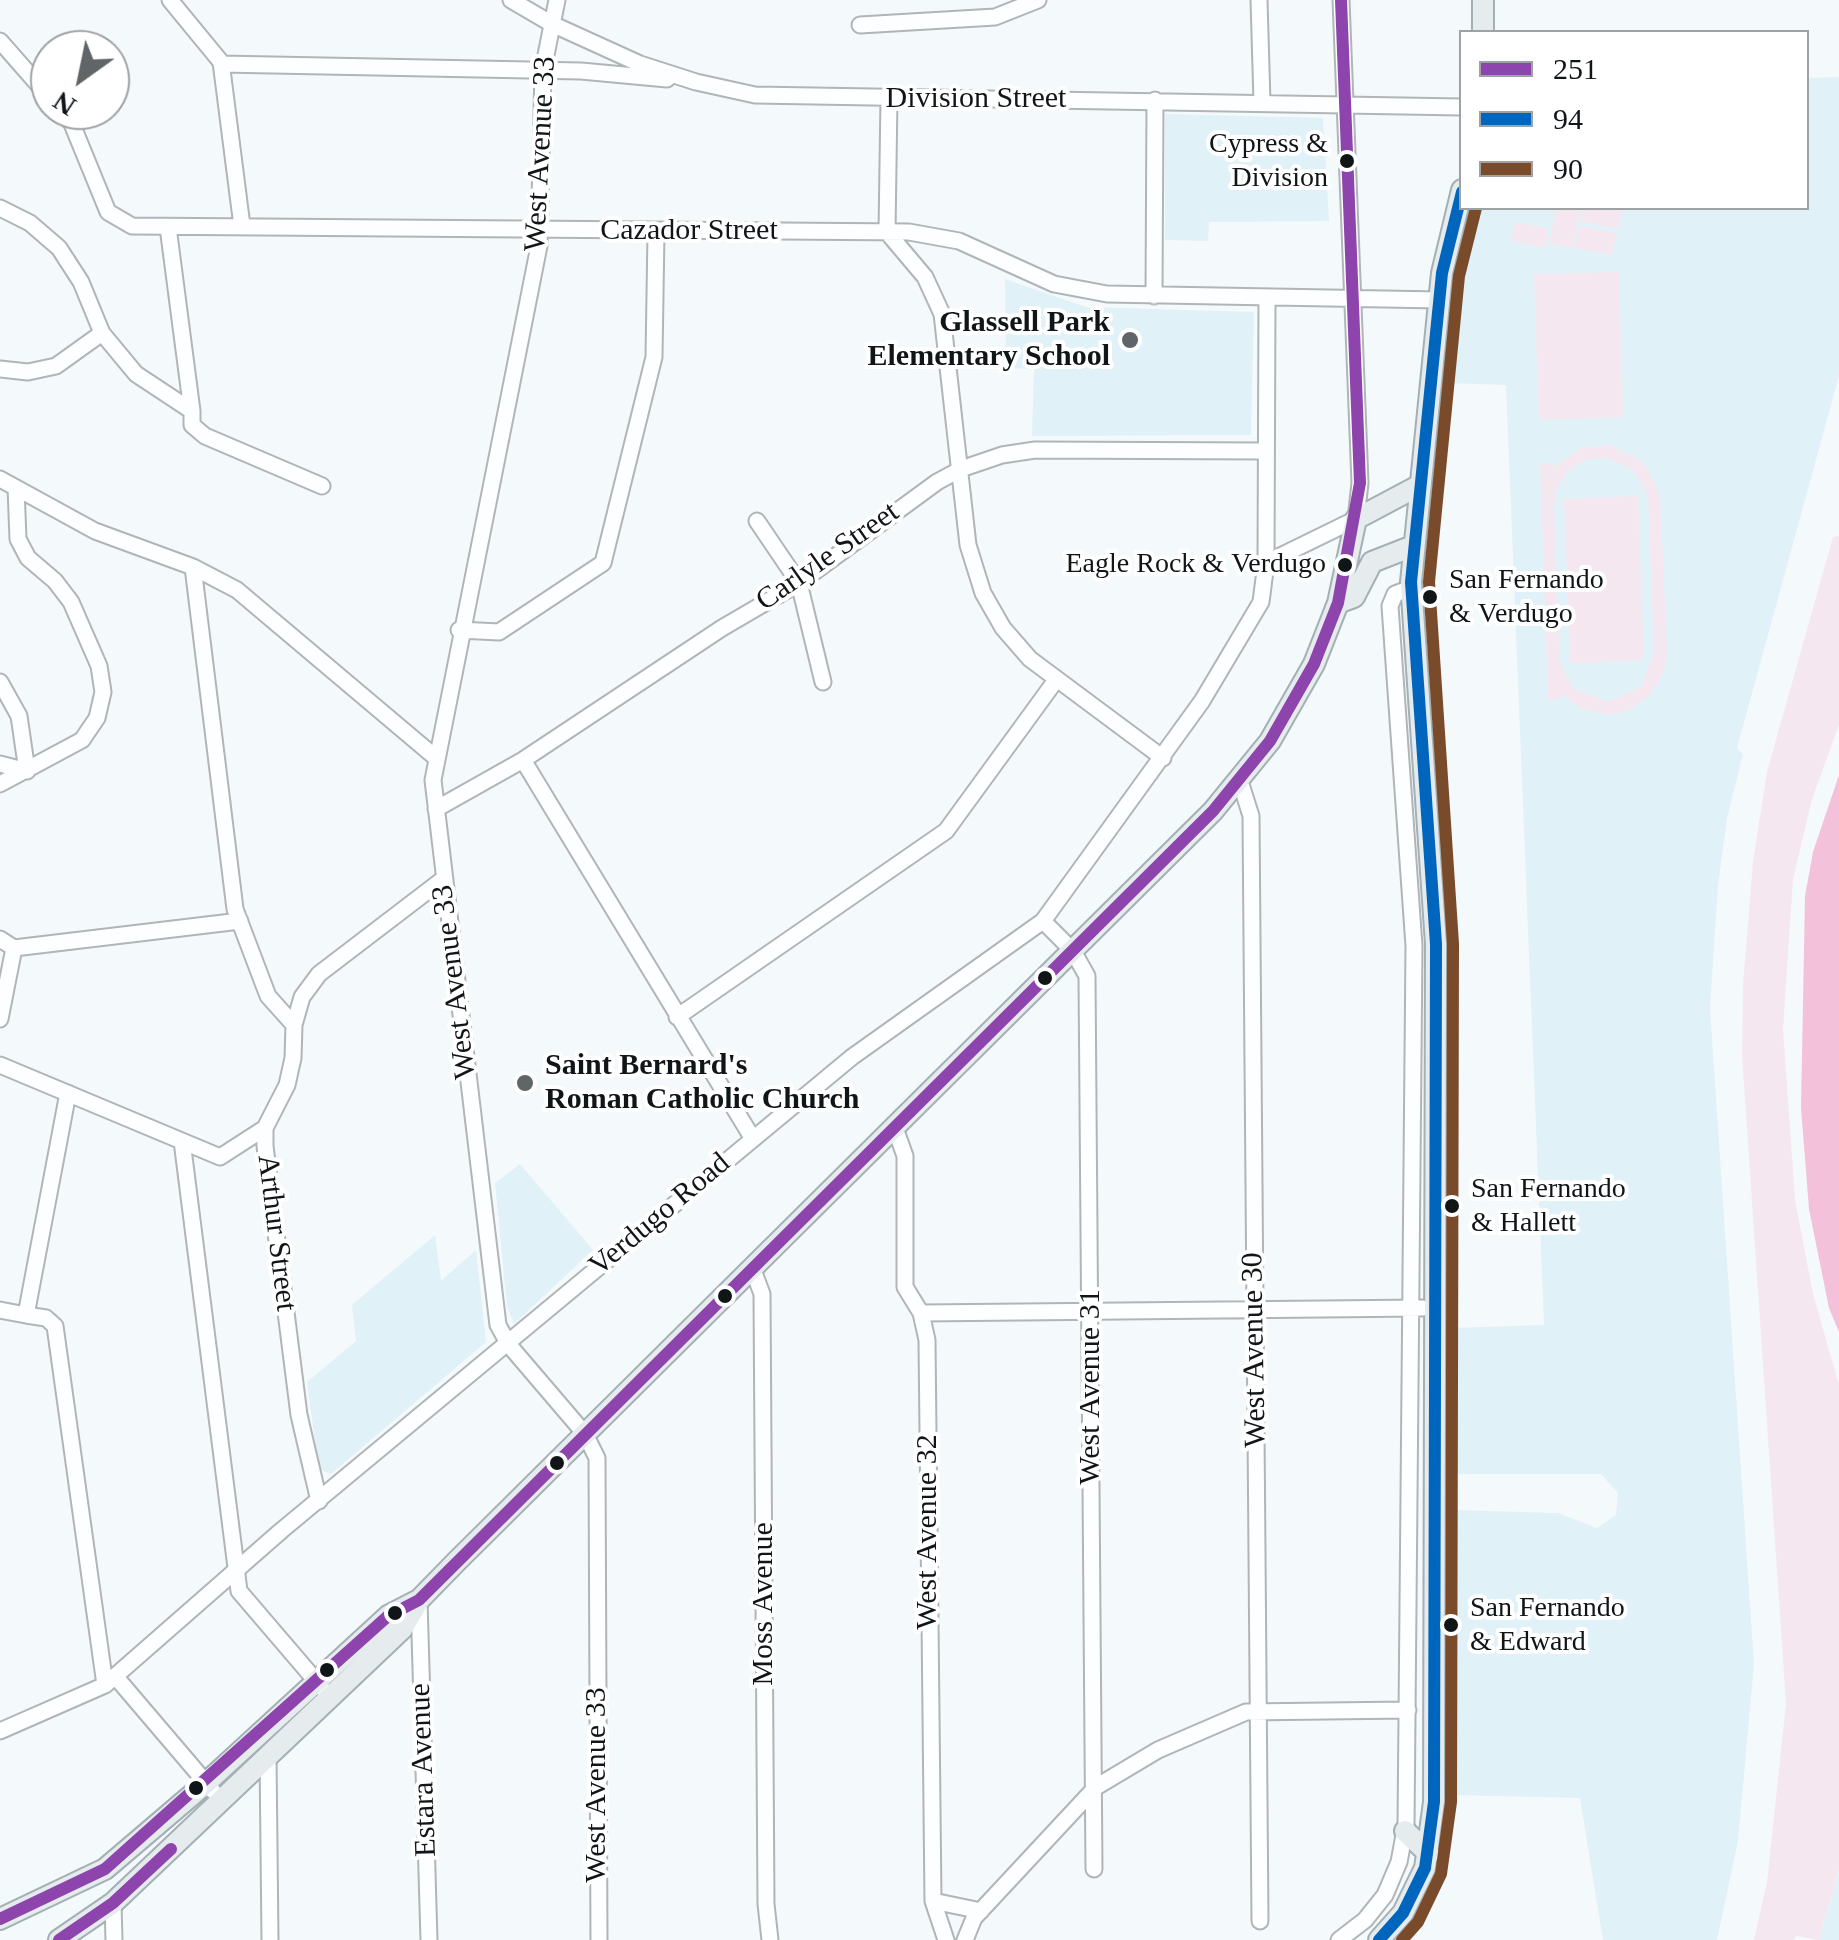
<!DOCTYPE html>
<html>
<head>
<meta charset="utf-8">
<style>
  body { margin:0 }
  #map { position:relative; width:1839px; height:1940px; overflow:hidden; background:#f4f9fc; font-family:Georgia,serif }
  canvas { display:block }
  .legend { position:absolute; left:1459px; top:30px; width:350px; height:180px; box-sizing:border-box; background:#fff; border:2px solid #9fa2a3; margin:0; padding:12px 18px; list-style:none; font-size:30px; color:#101618 }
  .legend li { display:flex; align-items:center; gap:20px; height:50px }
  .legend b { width:50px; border:2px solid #9fa2a3 }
  .north { position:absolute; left:30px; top:30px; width:100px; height:100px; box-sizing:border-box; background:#fff; border:2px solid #9fa2a3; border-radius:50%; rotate:213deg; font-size:28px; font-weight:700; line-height:40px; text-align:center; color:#101618 }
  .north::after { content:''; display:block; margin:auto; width:35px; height:45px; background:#606568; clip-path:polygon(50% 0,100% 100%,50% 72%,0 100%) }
</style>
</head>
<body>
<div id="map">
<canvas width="1839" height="1940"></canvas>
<ul class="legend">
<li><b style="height:12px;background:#8e44ad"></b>251</li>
<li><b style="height:12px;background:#0065bd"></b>94</li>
<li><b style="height:12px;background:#7a4b2a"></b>90</li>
</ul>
<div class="north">N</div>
</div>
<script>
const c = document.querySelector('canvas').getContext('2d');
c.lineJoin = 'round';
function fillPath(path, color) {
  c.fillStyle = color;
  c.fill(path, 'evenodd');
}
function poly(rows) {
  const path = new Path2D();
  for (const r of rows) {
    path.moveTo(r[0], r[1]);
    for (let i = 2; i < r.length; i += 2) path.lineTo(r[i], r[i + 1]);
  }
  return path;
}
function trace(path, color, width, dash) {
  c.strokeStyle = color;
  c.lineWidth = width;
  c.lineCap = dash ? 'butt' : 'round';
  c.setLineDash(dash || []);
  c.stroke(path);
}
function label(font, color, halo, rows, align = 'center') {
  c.font = font + ' Georgia,serif';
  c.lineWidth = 8;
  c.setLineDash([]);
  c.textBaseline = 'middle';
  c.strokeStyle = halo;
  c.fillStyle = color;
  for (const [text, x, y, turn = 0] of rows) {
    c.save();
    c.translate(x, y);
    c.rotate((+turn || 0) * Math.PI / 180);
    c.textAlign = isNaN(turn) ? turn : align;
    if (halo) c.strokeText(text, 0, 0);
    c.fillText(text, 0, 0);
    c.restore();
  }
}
fillPath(poly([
  [1839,77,1839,376,1737,748,1743,754,1727,818,1718,885,1710,1008,1754,1664,1738,1841,1717,1940,1603,1940,1580,1798,1452,1795,1453,1510,1558,1513,1597,1528,1616,1515,1618,1493,1601,1474,1453,1474,1451,1328,1544,1325,1506,385,1449,383,1465,246,1474,208,1806,208,1807,78],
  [1165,114,1323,118,1329,221,1209,222,1208,241,1165,240],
  [1005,279,1086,307,1254,312,1251,435,1032,436,1034,369,1006,368],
  [520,1164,593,1250,514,1324,507,1306,495,1183],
  [435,1235,441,1281,476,1250,486,1342,331,1474,319,1469,307,1382,356,1341,352,1305],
  [1839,1870,1839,1940,1819,1940,1839,1871]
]), '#e1f1f8');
fillPath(poly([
  [1556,208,1579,210,1572,248,1549,244],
  [1582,208,1622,208,1618,229,1579,221],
  [1514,222,1549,229,1545,248,1511,241],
  [1578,226,1617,233,1612,255,1574,248],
  [1619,272,1623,417,1539,420,1534,274],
  [1609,445,1642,461,1660,493,1667,653,1664,671,1650,696,1627,711,1609,715,1581,709,1562,694,1561,699,1548,700,1540,463,1552,463,1554,468,1581,448],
  [1607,458,1634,470,1648,496,1654,653,1641,687,1608,702,1574,689,1560,663,1554,506,1556,491,1567,472,1585,460],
  [1638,496,1644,660,1570,663,1564,499],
  [1839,536,1839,725,1812,799,1793,879,1783,1029,1795,1200,1813,1294,1839,1385,1839,1870,1819,1940,1796,1936,1794,1940,1754,1940,1767,1882,1786,1704,1742,1055,1743,984,1753,862,1767,772,1833,537]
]), '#f5e7ef');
fillPath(poly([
  [1839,775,1839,1332,1829,1308,1809,1209,1801,1108,1805,896,1813,852]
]), '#f3c1da');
const minor = poly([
  [170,0,221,62,242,226],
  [511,0,552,24,640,64,696,82,755,95,1462,107],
  [557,0,543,70,539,246,433,780,498,1325,509,1345,585,1434,597,1458,599,1940],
  [1259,0,1262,102],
  [860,25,995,17,1038,0],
  [0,41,50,98],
  [221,64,581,71,667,79],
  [889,98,887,232,925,277,942,314,968,545,983,593,1003,628,1030,659,1163,758],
  [61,110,72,124,108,212,132,226,909,232,959,241,1054,284,1107,294,1440,300],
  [0,208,30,223,59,248,81,282,102,333],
  [1154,296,1155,100],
  [0,369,28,372,56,366,102,333,136,374,192,411,168,227],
  [192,411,192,425,205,436,322,486],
  [0,479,95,531,193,567,237,590,435,757],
  [757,521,799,583,823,682],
  [1266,563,1356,519,1360,483,1341,0],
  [193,567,235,909,268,996,294,1025,293,1058,287,1085,265,1128,265,1146,299,1415,319,1501],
  [459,630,499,632,603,563,654,357,656,233],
  [0,682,19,716,27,771],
  [523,760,753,1139],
  [0,764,27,771],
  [1240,781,1251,816,1260,1921],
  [0,784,82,740,97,718,103,692,99,666,71,602,55,581,28,558,18,539,16,488],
  [436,809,523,760,722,628,799,583,937,482,961,469,1002,455,1035,450,1266,451],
  [1043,921,1073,951,1087,976,1094,1869],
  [0,939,14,948,240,921],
  [677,1017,946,831,1056,680],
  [0,1019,14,948],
  [294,1025,302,997,319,974,442,880],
  [0,1065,220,1157,265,1128],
  [68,1093,26,1315,46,1318,55,1326,105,1685],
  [895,1128,905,1156,905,1287,921,1313,927,1340,933,1901,946,1940],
  [182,1141,239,1591,322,1688],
  [753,1270,762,1294,766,1904,770,1940],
  [0,1310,26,1315],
  [921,1313,1423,1308],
  [419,1600,429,1940],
  [115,1676,213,1791],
  [0,1731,105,1685,282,1530,852,1057,1043,921,1202,701,1261,602,1266,563,1267,298],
  [268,1755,270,1940],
  [933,1901,981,1911],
  [113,1903,114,1940],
  [965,1940,974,1918,1096,1787,1158,1750,1246,1712,1408,1710],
  [1339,1940,1365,1920,1385,1895,1399,1862,1406,1825,1414,946,1390,606,1395,594,1411,588]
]);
const major = poly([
  [1483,0,1483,32],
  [1338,603,1354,597,1372,562,1413,546],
  [1405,1831,1429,1854],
  [0,1919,105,1869,206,1783,388,1616,417,1601],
  [59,1940,113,1903,402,1629,419,1600,457,1561,1213,811,1270,741,1314,664,1338,603,1356,519,1420,485],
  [1379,1940,1403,1913,1425,1868,1434,1802,1436,944,1411,582,1442,273,1462,190]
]);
trace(minor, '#b0b5b7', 19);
trace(major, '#a3b0b5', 24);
trace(minor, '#fdfeff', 15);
trace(major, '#e6ebee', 20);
trace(poly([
  [0,1919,105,1869,388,1616,419,1600,1213,811,1270,741,1314,664,1338,603,1360,483,1341,0],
  [59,1940,113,1903,171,1849]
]), '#8e44ad', 12);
trace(poly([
  [1379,1940,1403,1913,1425,1868,1434,1802,1436,944,1411,582,1442,273,1462,192]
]), '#0065bd', 12);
trace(poly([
  [1402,1940,1418,1922,1441,1874,1451,1802,1453,944,1429,582,1459,276,1476,208]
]), '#7a4b2a', 12);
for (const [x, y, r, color] of [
  [1347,161,9,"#101618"],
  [1130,340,10,"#606568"],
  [1345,565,9,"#101618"],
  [1430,597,9,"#101618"],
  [1045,978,9,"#101618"],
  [525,1083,10,"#606568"],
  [1452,1206,9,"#101618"],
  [725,1296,9,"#101618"],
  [557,1463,9,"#101618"],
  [395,1613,9,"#101618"],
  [1451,1625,9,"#101618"],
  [327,1670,9,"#101618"],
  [196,1788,9,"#101618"]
]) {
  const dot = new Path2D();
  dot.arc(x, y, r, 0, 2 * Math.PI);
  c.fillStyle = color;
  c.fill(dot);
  trace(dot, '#fff', 4);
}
label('28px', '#101618', '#fff', [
  ["Cypress &",1328,145,"right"],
  ["Division",1328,179,"right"],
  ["Eagle Rock & Verdugo",1326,565,"right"],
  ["San Fernando",1449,581],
  ["& Verdugo",1449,615],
  ["San Fernando",1471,1190],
  ["& Hallett",1471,1224],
  ["San Fernando",1470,1609],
  ["& Edward",1470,1643]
], 'left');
label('30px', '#101618', '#fff', [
  ["Division Street",976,99],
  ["West Avenue 33",541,154,-87],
  ["Cazador Street",689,231],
  ["Carlyle Street",828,557,-35],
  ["West Avenue 33",455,982,-97],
  ["Verdugo Road",660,1215,-40],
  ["Arthur Street",276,1233,83],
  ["West Avenue 30",1255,1350,-91],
  ["West Avenue 31",1091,1387,-90],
  ["West Avenue 32",928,1532,-90],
  ["Moss Avenue",764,1604,-90],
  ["Estara Avenue",424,1770,-92],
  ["West Avenue 33",597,1785,-90]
]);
label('bold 30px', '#101618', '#fff', [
  ["Glassell Park",1110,323],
  ["Elementary School",1110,357],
  ["Saint Bernard's",545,1066,"left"],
  ["Roman Catholic Church",545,1100,"left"]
], 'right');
</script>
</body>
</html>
